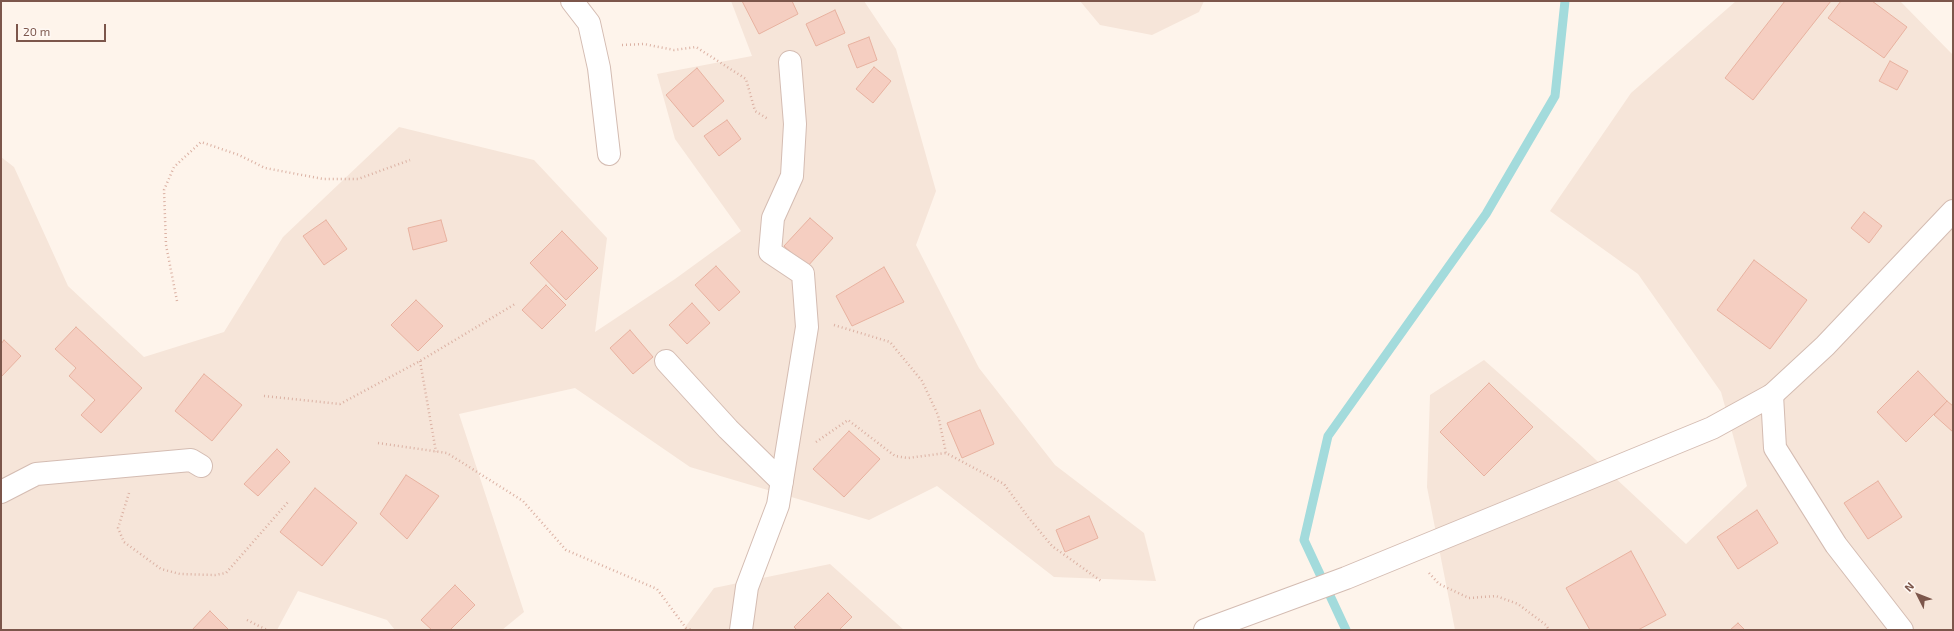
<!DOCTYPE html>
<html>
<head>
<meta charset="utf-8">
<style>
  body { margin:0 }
  #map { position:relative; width:1954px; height:631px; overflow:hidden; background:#fef4eb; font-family:"Exo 2",sans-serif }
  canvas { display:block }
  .frame { position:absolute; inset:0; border:2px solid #7c564b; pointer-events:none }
  .north { position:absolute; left:1898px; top:575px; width:40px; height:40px; -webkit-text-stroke:3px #fff8f3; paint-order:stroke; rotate:312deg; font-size:11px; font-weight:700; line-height:16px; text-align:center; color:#7c564b }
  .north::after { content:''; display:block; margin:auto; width:14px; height:18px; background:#7c564b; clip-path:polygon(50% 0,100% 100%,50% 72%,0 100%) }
  .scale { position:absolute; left:16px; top:24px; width:90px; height:18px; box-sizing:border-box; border:2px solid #7c564b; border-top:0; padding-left:5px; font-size:12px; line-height:14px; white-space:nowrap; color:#7c564b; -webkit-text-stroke:3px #fff8f3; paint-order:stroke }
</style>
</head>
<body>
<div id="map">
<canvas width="1954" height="631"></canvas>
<div class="frame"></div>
<div class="north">N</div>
<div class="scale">20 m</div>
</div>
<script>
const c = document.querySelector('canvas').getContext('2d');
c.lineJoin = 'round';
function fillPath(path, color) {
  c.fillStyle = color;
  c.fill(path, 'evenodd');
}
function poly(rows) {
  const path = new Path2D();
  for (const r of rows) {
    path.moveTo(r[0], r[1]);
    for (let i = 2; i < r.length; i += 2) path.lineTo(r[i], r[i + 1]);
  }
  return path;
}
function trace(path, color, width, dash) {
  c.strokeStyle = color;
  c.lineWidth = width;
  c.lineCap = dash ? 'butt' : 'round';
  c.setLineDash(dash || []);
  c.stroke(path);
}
fillPath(poly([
  [731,1,864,1,896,49,936,191,916,245,979,368,1055,465,1144,533,1156,581,1054,577,937,486,869,520,690,467,575,388,459,414,524,612,502,630,395,630,387,620,298,591,277,630,1,630,1,157,14,167,68,286,144,357,224,332,283,237,399,127,534,160,607,238,595,332,675,279,741,231,675,139,657,74,752,56],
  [1080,1,1204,1,1199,12,1152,35,1100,25],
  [1736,1,1900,1,1953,55,1953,630,1455,630,1427,487,1430,395,1484,360,1580,445,1686,544,1747,486,1721,392,1638,274,1550,211,1631,93],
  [830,564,904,630,683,630,714,588]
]), '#f6e5d9');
trace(poly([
  [1346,630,1304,540,1328,436,1486,214,1555,96,1565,1]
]), '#a3dbdc', 9);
const building = poly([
  [742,1,792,1,798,14,759,34,742,1],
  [1785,1,1831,1,1753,100,1725,78,1785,1],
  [1841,1,1872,1,1907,27,1884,58,1828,18,1841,1],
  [835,10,845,33,816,46,806,24,835,10],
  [869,37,877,60,857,68,848,45,869,37],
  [1890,61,1908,71,1897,90,1879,81,1890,61],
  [874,67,891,81,873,103,856,89,874,67],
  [697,68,724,101,693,127,666,95,697,68],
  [727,120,741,139,719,156,704,136,727,120],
  [1864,212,1882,226,1869,243,1851,228,1864,212],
  [810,218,833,238,807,267,784,246,810,218],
  [326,220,347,249,324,265,303,236,326,220],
  [441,220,447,241,413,250,408,228,441,220],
  [562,231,598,268,566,300,530,263,562,231],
  [1754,260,1807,300,1770,349,1717,310,1754,260],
  [716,266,740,292,719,311,695,285,716,266],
  [884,267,904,302,852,326,836,296,884,267],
  [546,285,566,305,542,329,522,310,546,285],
  [416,300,443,326,418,351,391,325,416,300],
  [692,303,710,323,687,344,669,325,692,303],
  [76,327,142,388,101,433,81,415,95,400,69,376,76,368,55,349,76,327],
  [630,330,653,357,633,374,610,348,630,330],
  [4,340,21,356,1,377,1,344,4,340],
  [1918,371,1947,401,1906,442,1877,412,1918,371],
  [204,374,242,405,212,441,175,411,204,374],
  [1489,383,1533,427,1484,476,1440,432,1489,383],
  [1947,401,1953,406,1953,432,1934,415,1947,401],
  [980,410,994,444,962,458,947,423,980,410],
  [849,431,880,459,844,497,813,469,849,431],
  [277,449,290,462,258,496,244,484,277,449],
  [406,475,439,496,407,539,380,514,406,475],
  [1878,481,1902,517,1868,539,1844,503,1878,481],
  [315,488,357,523,322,566,280,532,315,488],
  [1757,510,1778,543,1738,569,1717,537,1757,510],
  [1089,516,1098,538,1065,552,1056,530,1089,516],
  [1631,551,1666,615,1638,630,1590,630,1566,588,1631,551],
  [455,585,475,605,450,630,432,630,421,620,455,585],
  [828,593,852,617,839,630,797,630,794,627,828,593],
  [210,611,229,630,192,630,210,611],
  [1738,623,1745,630,1730,630,1738,623]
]);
fillPath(building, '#f5cec1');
trace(building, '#e8b2a0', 1);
const minor = poly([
  [572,1,589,23,599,68,609,154],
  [666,361,728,429,782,482],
  [1772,395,1775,448,1836,545,1902,630],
  [1,492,36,474,191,460,201,466],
  [741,630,747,587,778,505,807,327,803,274,770,252,773,218,792,176,795,124,790,62]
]);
const tertiary = poly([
  [1205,630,1346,578,1712,428,1772,395,1825,346,1953,211]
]);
trace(minor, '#d4bcb2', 24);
trace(tertiary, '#d4bcb2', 24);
trace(poly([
  [622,45,644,44,674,50,696,47,746,79,755,111,768,119],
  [177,301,166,245,164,190,174,167,201,142,239,155,265,168,323,179,358,179,410,160],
  [834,325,890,342,922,381,938,415,946,453],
  [420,361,436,452],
  [264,396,340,404,420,361,515,304],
  [816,442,848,420,895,456,908,458,946,453,1004,484,1028,517,1052,546,1101,581],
  [378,443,447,453,523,501,566,550,657,589,686,628,692,630],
  [129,493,118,528,124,542,161,569,180,574,215,575,226,573,288,502],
  [1429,573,1439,584,1469,598,1496,596,1518,604,1546,625,1549,630],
  [247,620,267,630]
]), '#dbb1a3', 2.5, [1, 3]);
trace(minor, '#fff', 22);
trace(tertiary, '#fff', 22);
</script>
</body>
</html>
